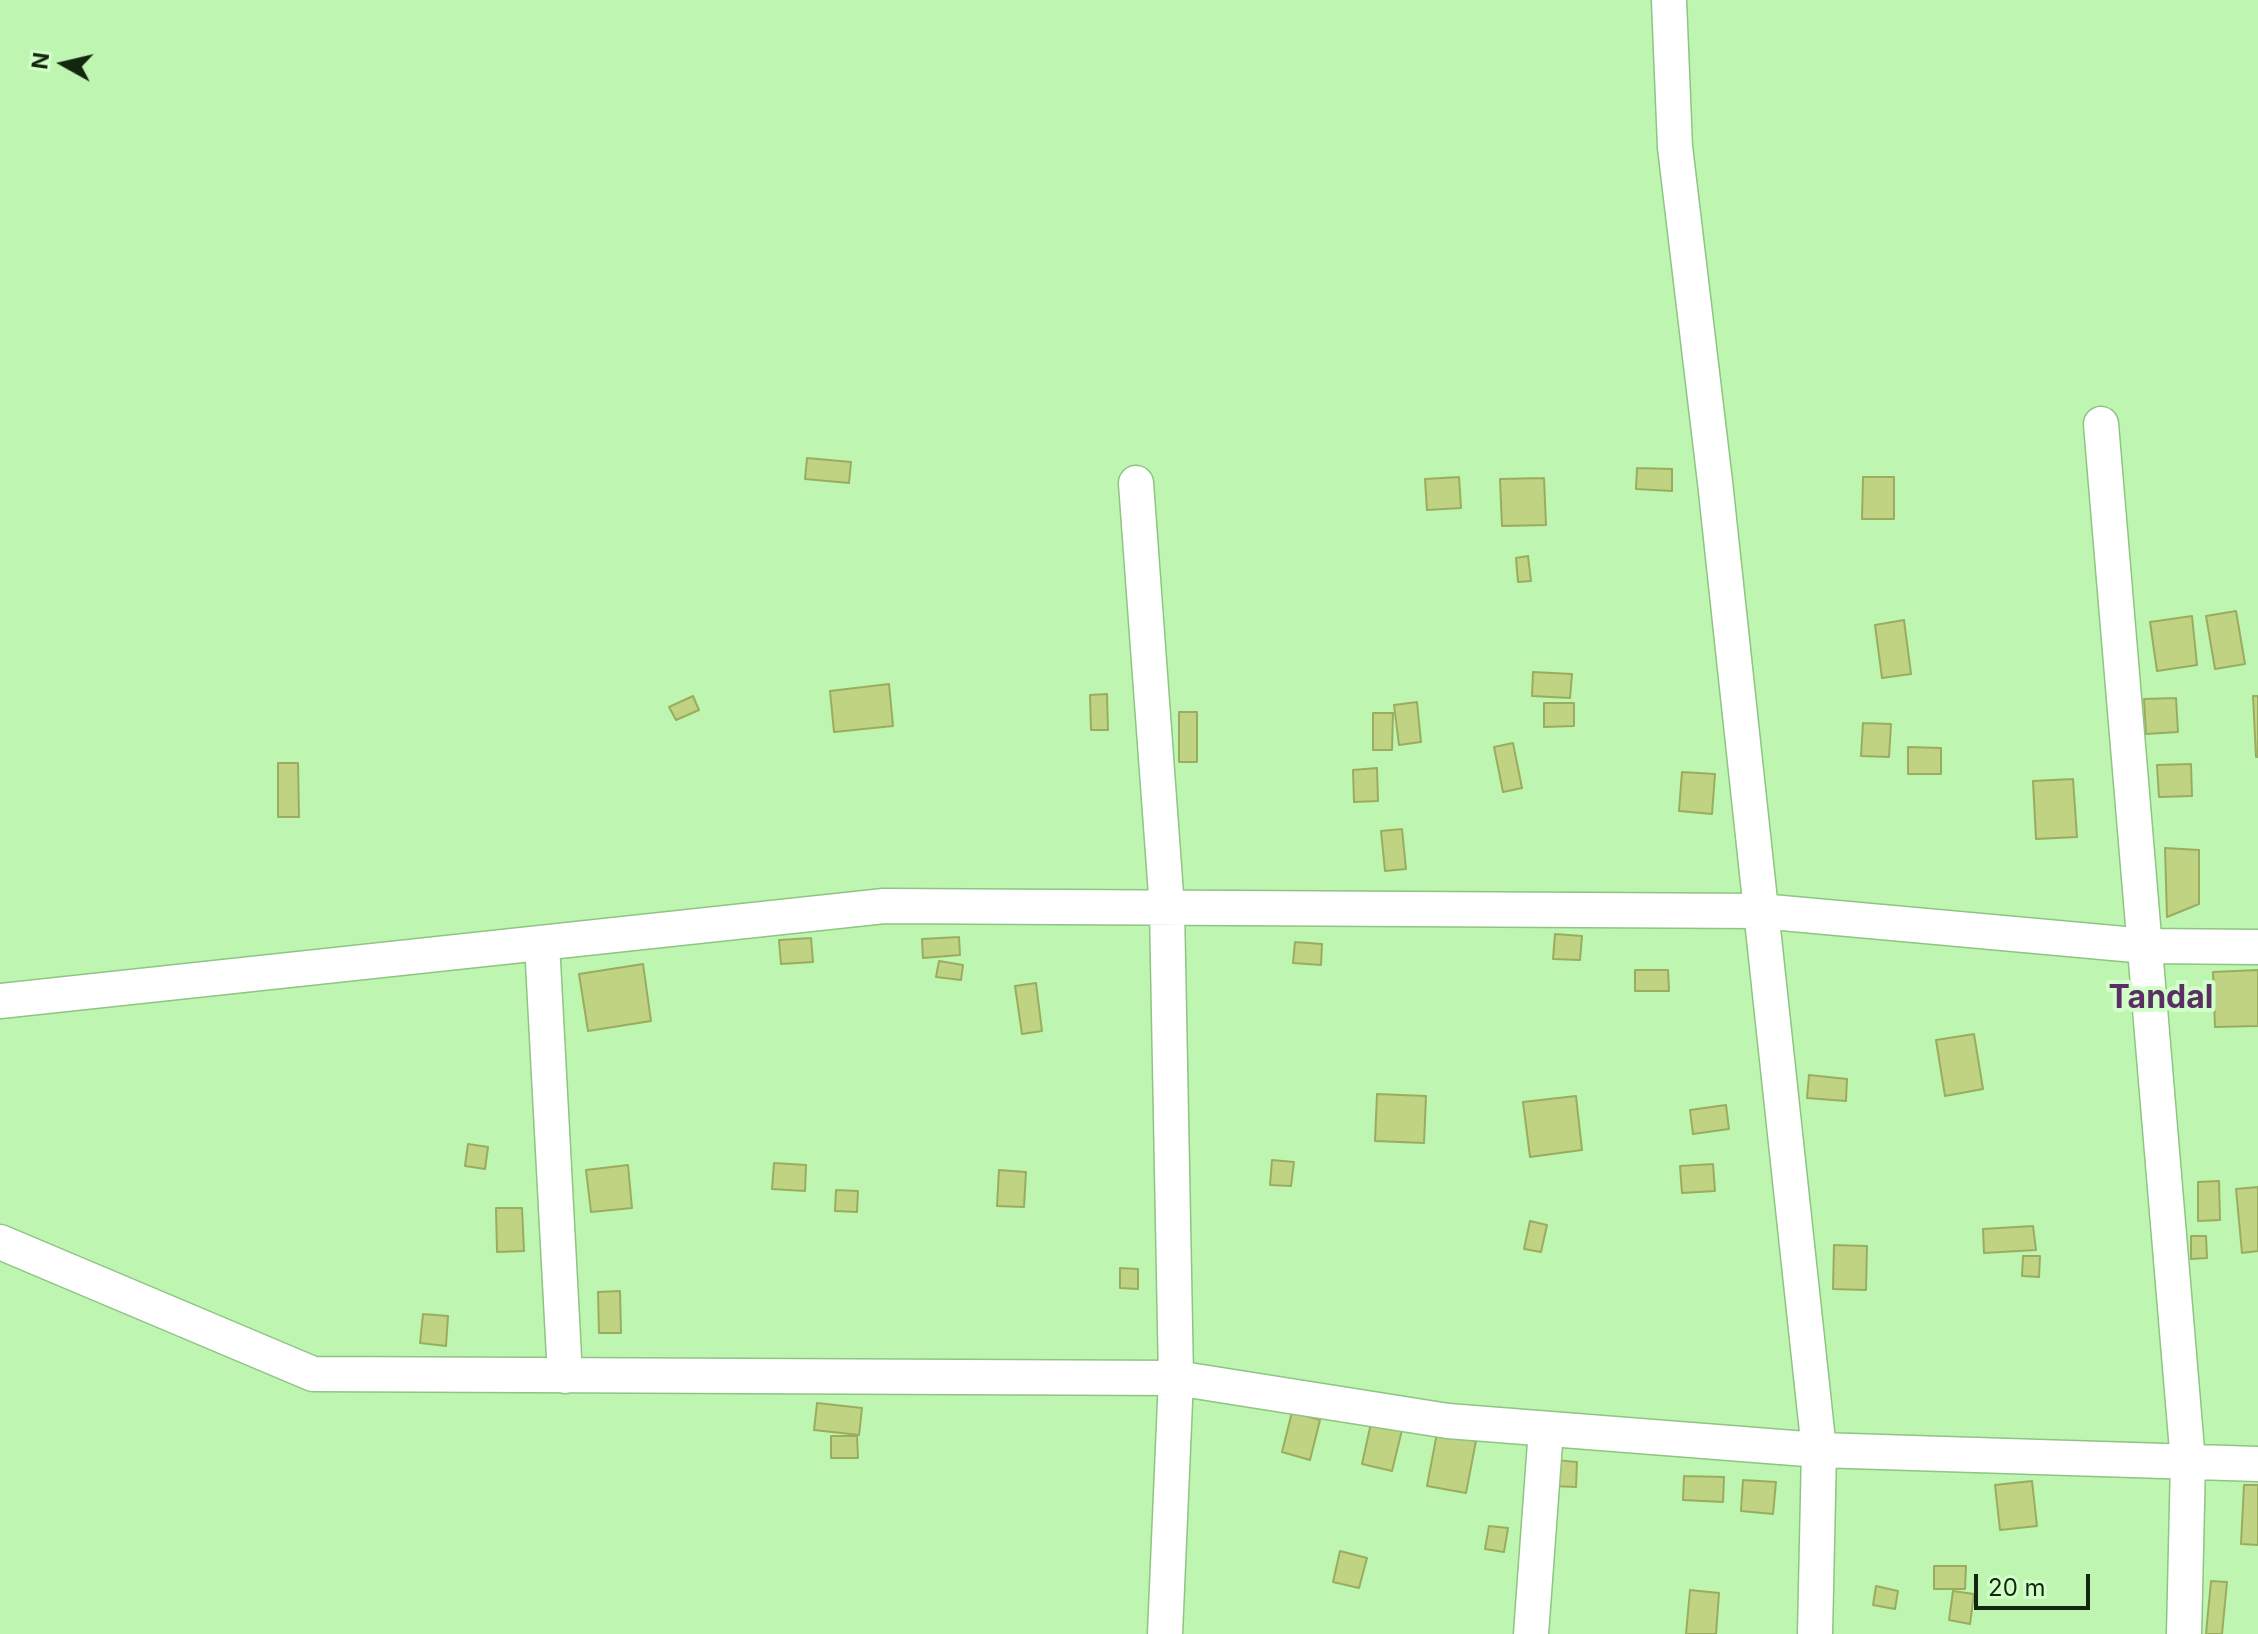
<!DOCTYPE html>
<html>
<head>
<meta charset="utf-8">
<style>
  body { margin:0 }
  #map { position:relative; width:2258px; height:1634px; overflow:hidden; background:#bdf5b1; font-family:Inter,sans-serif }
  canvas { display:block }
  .north { position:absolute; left:24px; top:24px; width:80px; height:80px; -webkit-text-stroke:6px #d2ffc9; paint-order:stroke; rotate:278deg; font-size:22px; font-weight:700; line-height:32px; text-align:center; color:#12270e }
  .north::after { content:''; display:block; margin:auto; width:28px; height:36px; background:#12270e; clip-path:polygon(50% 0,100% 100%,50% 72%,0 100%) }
  .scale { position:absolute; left:1974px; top:1574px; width:116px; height:36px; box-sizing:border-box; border:4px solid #12270e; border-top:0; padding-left:10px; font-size:24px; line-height:28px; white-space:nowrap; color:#12270e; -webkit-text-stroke:6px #d2ffc9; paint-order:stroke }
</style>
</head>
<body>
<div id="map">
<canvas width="2258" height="1634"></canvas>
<div class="north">N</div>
<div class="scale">20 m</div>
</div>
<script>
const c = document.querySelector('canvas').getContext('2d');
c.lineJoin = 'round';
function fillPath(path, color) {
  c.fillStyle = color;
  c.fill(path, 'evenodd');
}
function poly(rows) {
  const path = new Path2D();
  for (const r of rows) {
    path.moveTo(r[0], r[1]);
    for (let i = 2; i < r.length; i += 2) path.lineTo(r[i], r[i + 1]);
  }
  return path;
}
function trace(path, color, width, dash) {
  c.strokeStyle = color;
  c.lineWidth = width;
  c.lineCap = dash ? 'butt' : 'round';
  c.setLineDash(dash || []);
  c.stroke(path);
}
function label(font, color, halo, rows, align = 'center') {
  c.font = font + ' Inter,sans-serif';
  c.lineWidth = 8;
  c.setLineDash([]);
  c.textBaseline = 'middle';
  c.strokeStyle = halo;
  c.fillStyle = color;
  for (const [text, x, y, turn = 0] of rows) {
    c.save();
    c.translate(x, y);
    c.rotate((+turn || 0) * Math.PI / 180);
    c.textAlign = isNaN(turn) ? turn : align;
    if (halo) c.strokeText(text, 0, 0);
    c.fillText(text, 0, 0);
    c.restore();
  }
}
const building = poly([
  [807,458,851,462,849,483,805,479,807,458],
  [1637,468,1672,469,1672,491,1636,489,1637,468],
  [1459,477,1461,508,1427,510,1425,479,1459,477],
  [1863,477,1894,477,1894,519,1862,519,1863,477],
  [1544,478,1546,525,1502,526,1500,479,1544,478],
  [1528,556,1531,581,1518,582,1516,558,1528,556],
  [2236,611,2245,664,2215,669,2206,616,2236,611],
  [2192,616,2197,665,2157,671,2150,622,2192,616],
  [1904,620,1911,674,1882,678,1875,625,1904,620],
  [1533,672,1572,674,1570,698,1532,696,1533,672],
  [889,684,893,726,834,732,830,691,889,684],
  [1107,694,1108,730,1091,730,1090,695,1107,694],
  [693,696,699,710,676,720,669,707,693,696],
  [2253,696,2258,696,2258,757,2256,757,2253,696],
  [2176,698,2178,732,2146,734,2144,699,2176,698],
  [1417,702,1421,742,1399,745,1394,705,1417,702],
  [1544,703,1574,703,1574,726,1544,727,1544,703],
  [1179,712,1197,712,1197,762,1179,762,1179,712],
  [1373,713,1393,713,1392,750,1373,750,1373,713],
  [1863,723,1891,724,1889,757,1861,756,1863,723],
  [1513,743,1522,788,1503,792,1494,747,1513,743],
  [1908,747,1941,748,1941,774,1908,774,1908,747],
  [278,763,298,763,299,817,278,817,278,763],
  [2191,764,2192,796,2159,797,2157,765,2191,764],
  [1377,768,1378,801,1354,802,1353,770,1377,768],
  [1682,772,1715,774,1712,814,1679,811,1682,772],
  [2073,779,2077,837,2036,839,2033,781,2073,779],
  [1402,829,1406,869,1385,871,1381,831,1402,829],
  [2165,848,2199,850,2199,904,2167,917,2165,848],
  [1555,934,1582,936,1580,960,1553,959,1555,934],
  [959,937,960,955,923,958,922,939,959,937],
  [811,938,813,962,781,964,779,940,811,938],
  [1295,942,1322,944,1321,965,1293,963,1295,942],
  [939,961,963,965,961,980,936,977,939,961],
  [643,964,651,1021,588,1031,579,974,643,964],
  [1635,970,1668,970,1669,991,1635,991,1635,970],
  [2258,970,2258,1026,2215,1027,2213,972,2258,970],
  [1036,983,1042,1031,1022,1034,1015,986,1036,983],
  [1974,1034,1983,1089,1945,1096,1936,1040,1974,1034],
  [1809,1075,1847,1079,1846,1101,1807,1098,1809,1075],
  [1377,1094,1426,1096,1424,1143,1375,1141,1377,1094],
  [1576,1096,1582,1150,1530,1157,1523,1102,1576,1096],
  [1726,1105,1729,1129,1693,1134,1690,1110,1726,1105],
  [468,1144,488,1147,485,1169,465,1166,468,1144],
  [1272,1160,1294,1162,1291,1186,1270,1185,1272,1160],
  [774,1163,806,1165,805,1191,772,1189,774,1163],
  [1713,1164,1715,1191,1682,1193,1680,1166,1713,1164],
  [628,1165,632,1208,591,1212,586,1170,628,1165],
  [999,1170,1026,1172,1024,1207,997,1206,999,1170],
  [2219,1181,2220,1220,2198,1221,2198,1182,2219,1181],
  [2258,1187,2258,1251,2242,1253,2236,1189,2258,1187],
  [836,1190,858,1191,857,1212,835,1211,836,1190],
  [496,1208,522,1208,524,1251,497,1252,496,1208],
  [1530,1221,1547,1225,1541,1252,1524,1249,1530,1221],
  [2033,1226,2036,1250,1984,1253,1983,1229,2033,1226],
  [2191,1236,2206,1236,2207,1258,2191,1259,2191,1236],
  [1834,1245,1867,1246,1866,1290,1833,1289,1834,1245],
  [2023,1256,2040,1256,2039,1277,2022,1276,2023,1256],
  [1120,1268,1138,1269,1138,1289,1120,1288,1120,1268],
  [620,1291,621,1333,599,1333,598,1292,620,1291],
  [423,1314,448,1316,446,1346,420,1343,423,1314],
  [817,1403,862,1408,859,1435,814,1430,817,1403],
  [1292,1412,1320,1420,1310,1460,1282,1452,1292,1412],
  [1371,1423,1402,1430,1392,1471,1362,1464,1371,1423],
  [1437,1433,1476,1441,1466,1493,1427,1486,1437,1433],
  [831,1436,857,1436,858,1458,831,1458,831,1436],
  [1555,1460,1577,1462,1576,1487,1553,1486,1555,1460],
  [1684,1476,1724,1477,1723,1502,1683,1500,1684,1476],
  [1743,1480,1776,1482,1773,1514,1741,1511,1743,1480],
  [2032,1481,2037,1526,2000,1530,1995,1485,2032,1481],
  [2244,1485,2258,1485,2258,1545,2241,1544,2244,1485],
  [1489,1526,1508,1528,1504,1552,1485,1549,1489,1526],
  [1340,1551,1367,1558,1359,1588,1333,1582,1340,1551],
  [1934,1566,1966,1566,1965,1589,1934,1589,1934,1566],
  [2211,1581,2227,1582,2222,1634,2206,1634,2211,1581],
  [1876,1586,1898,1591,1895,1609,1873,1605,1876,1586],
  [1690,1590,1719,1593,1716,1634,1686,1634,1690,1590],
  [1953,1591,1974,1594,1970,1624,1949,1620,1953,1591]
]);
fillPath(building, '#bfd383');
trace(building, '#9aad5e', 2);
const minor = poly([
  [1669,0,1675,147,1715,482,1819,1450,1815,1634],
  [2101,424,2188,1462,2184,1634],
  [1136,483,1167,908,1176,1378,1165,1634],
  [542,943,565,1376],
  [0,1001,884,906,1760,911,2146,946,2258,947],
  [0,1242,313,1374,1176,1378,1448,1421,1819,1450,2258,1464],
  [1531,1634,1546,1429]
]);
trace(minor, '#8fc483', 37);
trace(minor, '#fff', 34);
label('bold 32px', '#5b2f64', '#d2ffc9', [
  ["Tandal",2161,998]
]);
</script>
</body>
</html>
